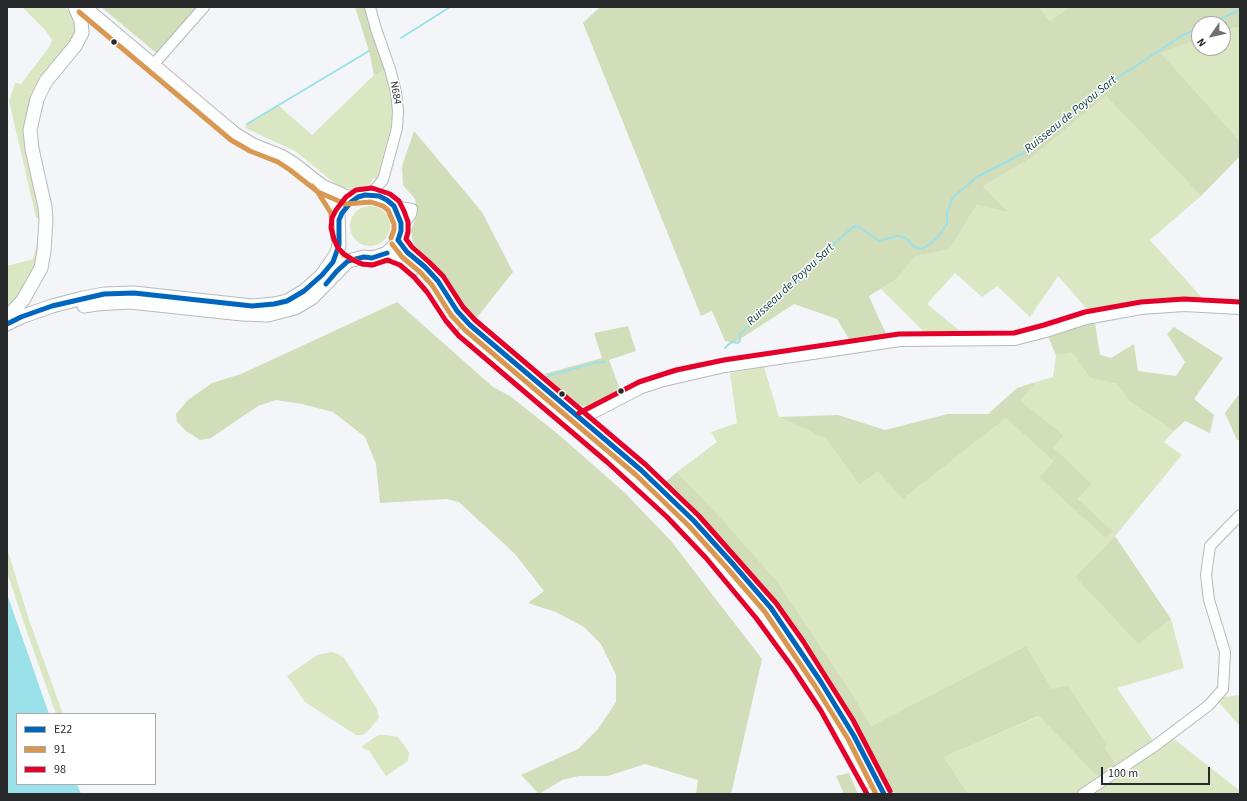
<!DOCTYPE html>
<html>
<head>
<meta charset="utf-8">
<style>
  body { margin:0 }
  #map { position:relative; width:1247px; height:801px; overflow:hidden; background:#f3f5f8; font-family:"Source Sans 3",sans-serif }
  canvas { display:block }
  .frame { position:absolute; inset:0; border:8px solid #27292b; pointer-events:none }
  .legend { position:absolute; left:16px; top:713px; width:140px; height:72px; box-sizing:border-box; background:#fff; border:1px solid #a9a9aa; margin:0; padding:5px 7px; list-style:none; font-size:12px; color:#27292b }
  .legend li { display:flex; align-items:center; gap:8px; height:20px }
  .legend b { width:20px; border:1px solid #a9a9aa }
  .north { position:absolute; left:1191px; top:16px; width:40px; height:40px; box-sizing:border-box; background:#fff; border:1px solid #a9a9aa; border-radius:50%; rotate:236deg; font-size:11px; font-weight:700; line-height:16px; text-align:center; color:#27292b }
  .north::after { content:''; display:block; margin:auto; width:14px; height:18px; background:#6e7073; clip-path:polygon(50% 0,100% 100%,50% 72%,0 100%) }
  .scale { position:absolute; left:1101px; top:767px; width:109px; height:18px; box-sizing:border-box; border:2px solid #27292b; border-top:0; padding-left:5px; font-size:12px; line-height:14px; white-space:nowrap; color:#27292b; -webkit-text-stroke:3px #fff; paint-order:stroke }
</style>
</head>
<body>
<div id="map">
<canvas width="1247" height="801"></canvas>
<div class="frame"></div>
<ul class="legend">
<li><b style="height:5px;background:#0065bd"></b>E22</li>
<li><b style="height:5px;background:#d89852"></b>91</li>
<li><b style="height:5px;background:#e4002b"></b>98</li>
</ul>
<div class="north">N</div>
<div class="scale">100 m</div>
</div>
<script>
const c = document.querySelector('canvas').getContext('2d');
c.lineJoin = 'round';
function fillPath(path, color) {
  c.fillStyle = color;
  c.fill(path, 'evenodd');
}
function poly(rows) {
  const path = new Path2D();
  for (const r of rows) {
    if (r.length === 3) {
      path.moveTo(r[0] + r[2], r[1]);
      path.arc(r[0], r[1], r[2], 0, 2 * Math.PI);
      continue;
    }
    path.moveTo(r[0], r[1]);
    for (let i = 2; i < r.length; i += 2) path.lineTo(r[i], r[i + 1]);
  }
  return path;
}
function trace(path, color, width, dash) {
  c.strokeStyle = color;
  c.lineWidth = width;
  c.lineCap = dash ? 'butt' : 'round';
  c.setLineDash(dash || []);
  c.stroke(path);
}
function label(font, color, halo, rows, align = 'center') {
  c.font = font + ' "Source Sans 3",sans-serif';
  c.lineWidth = 3;
  c.setLineDash([]);
  c.textBaseline = 'middle';
  c.strokeStyle = halo;
  c.fillStyle = color;
  for (const [text, x, y, turn = 0] of rows) {
    c.save();
    c.translate(x, y);
    c.rotate((+turn || 0) * Math.PI / 180);
    c.textAlign = isNaN(turn) ? turn : align;
    if (halo) c.strokeText(text, 0, 0);
    c.fillText(text, 0, 0);
    c.restore();
  }
}
fillPath(poly([
  [22,7,64,7,72,14,78,31,31,97,25,121,25,145,42,210,40,220,36,217,9,101,15,83,21,84,50,46,52,40,46,31],
  [1039,7,1070,7,1050,21],
  [1238,27,1240,29,1240,141,1161,53,1199,39,1199,48,1223,48,1223,31],
  [386,71,393,99,393,120,377,180,373,178,370,184,363,187,355,189,346,188,337,185,295,151,245,128,247,124,278,105,312,135,374,75],
  [1106,96,1201,196,1150,240,1204,300,1206,307,1094,317,1058,276,1030,317,997,286,982,297,955,273,927,304,971,340,933,341,881,289,897,279,914,257,949,249,977,205,1008,211,983,186,1031,158],
  [370,226,20],
  [39,236,36,264,23,292,7,311,7,266,33,259],
  [1073,353,1090,378,1117,384,1130,402,1174,431,1164,442,1182,455,1115,536,1075,577,1137,643,1171,619,1184,668,1117,688,1156,745,1169,735,1240,791,1240,794,968,794,944,757,1040,716,1102,781,1115,763,1105,748,1052,689,1026,646,871,726,852,693,776,580,722,519,677,472,717,442,711,432,737,423,730,373,764,367,779,417,826,439,859,485,878,472,903,499,1006,418,1053,461,1039,477,1111,531,1078,499,1092,484,1054,448,1064,435,1021,401,1036,382,1053,377,1056,355],
  [7,548,29,620,63,714,56,714,25,626,7,572],
  [332,652,338,654,344,658,377,709,379,718,368,731,362,735,356,735,305,702,287,676,317,655],
  [1240,695,1240,726,1215,698],
  [378,735,386,735,398,737,409,752,408,761,386,776,369,751,361,747]
]), '#dbe6c2');
fillPath(poly([
  [101,7,204,7,160,56],
  [355,7,370,7,390,69,374,75,369,51],
  [600,7,1039,7,1050,21,1070,7,1240,7,1240,29,1238,27,1223,31,1223,24,1199,24,1199,39,1161,53,1240,141,1240,156,1201,196,1106,96,1031,158,983,186,1009,212,977,205,949,249,914,257,897,279,869,296,878,317,888,337,852,344,837,319,794,304,734,343,725,341,712,311,701,316,583,23],
  [414,131,482,212,513,272,475,320,464,307,443,275,413,243,411,230,417,214,415,199,403,185,402,166],
  [397,302,493,387,510,396,559,435,624,492,671,541,762,659,731,794,696,794,698,780,645,764,608,776,579,776,562,780,539,794,521,775,578,749,598,729,616,702,616,675,601,644,584,627,556,612,528,603,544,591,515,554,459,502,447,499,380,503,376,464,365,437,333,412,302,404,276,400,258,406,211,438,200,440,186,431,177,422,176,414,188,400,212,383,241,374],
  [1094,317,1100,355,1111,358,1134,344,1138,371,1176,376,1185,362,1167,334,1174,327,1223,358,1194,399,1214,415,1210,433,1185,421,1174,431,1130,402,1117,384,1090,378,1073,353,1056,355,1046,332],
  [628,326,636,351,609,360,621,392,603,404,588,407,577,405,544,374,602,358,594,333],
  [1036,382,1021,401,1064,435,1054,448,1092,484,1078,499,1112,531,1106,538,1039,477,1053,461,1006,418,903,499,878,472,859,485,826,439,779,417,838,415,885,430,948,414,988,414,1017,388],
  [1240,393,1240,440,1237,440,1225,413],
  [677,472,722,519,776,580,852,693,871,726,1026,646,1052,689,1068,686,1107,744,1105,748,1115,763,1115,772,1102,781,1039,716,944,757,968,794,891,794,860,732,831,684,799,637,744,567,706,525,663,484],
  [1115,536,1171,619,1138,644,1075,577],
  [849,773,858,794,844,794,836,776]
]), '#d2ddb9');
fillPath(poly([
  [7,594,49,714,17,714,17,784,77,784,81,794,7,794]
]), '#9be1e9');
trace(poly([
  [1209,24,1240,10],
  [401,38,450,7],
  [247,124,369,51],
  [725,348,729,344,733,342,738,343,740,341,740,334,808,272,832,246,853,227,858,226,879,241,897,236,906,238,914,247,923,249,937,238,947,224,947,213,953,197,977,177,1027,151,1102,88,1183,35,1199,28],
  [547,377,551,375,594,363,605,362]
]), '#9be1e9', 2);
const minor = poly([
  [153,65,204,7],
  [365,195,374,190,383,180,397,128,398,111,396,92,390,69,376,29,370,7],
  [394,206,412,209,411,214,406,221,401,231],
  [574,420,582,419,642,388,660,382,725,367,900,341,1015,340,1046,332,1086,319,1141,309,1184,306,1240,309],
  [1083,794,1156,745,1209,705,1223,689,1225,652,1209,600,1206,575,1210,546,1240,515]
]);
const major = poly([
  [398,240,407,252,425,267,438,281,457,311,470,325,641,470,694,521,732,563,771,608,821,682,854,736,884,794],
  [387,253,404,259,414,268],
  [84,306,96,304,130,302,242,314,268,315,295,308,312,298,348,261,364,257,372,258,379,256,387,253,395,245,401,231,401,223,398,214,394,206,387,200,372,195,358,197,347,197,324,187],
  [7,318,23,300,41,268,44,251,46,219,45,207,32,149,30,130,37,99,46,81,75,46,82,33,81,21,75,7],
  [7,324,21,317,52,306,83,298,104,294,134,293,252,306,274,304,287,301,304,291,322,275,337,253,339,245,338,211,331,198,322,186,294,164,281,156,253,145,235,134,84,7],
  [465,332,612,457,672,512,711,553,762,614,798,663,827,707,868,781]
]);
trace(minor, '#b8b9bb', 12);
trace(major, '#b8b9bb', 15);
trace(minor, '#fdfefe', 10);
trace(major, '#fdfefe', 13);
trace(poly([
  [398,240,407,252,425,267,438,281,457,311,470,325,641,470,694,521,732,563,771,608,821,682,854,736,884,794],
  [326,284,337,271,348,261,364,257,372,258,387,253],
  [7,324,21,317,52,306,104,294,134,293,252,306,274,304,287,301,304,291,322,275,333,262,339,245,339,220,342,213,351,202,358,197,365,195,379,196,387,200,394,206,401,223,401,231,398,240]
]), '#0065bd', 5);
trace(poly([
  [79,12,231,140,250,151,278,162,290,170,318,192,334,199,346,204,371,202,383,206,388,210,394,224,394,230,391,238],
  [312,186,317,191,331,213,333,238,338,248,344,255,362,264,371,265,389,260],
  [392,244,402,257,420,272,432,285,451,315,465,330,636,475,689,526,727,568,765,612,815,686,848,739,876,794]
]), '#d89852', 5);
trace(poly([
  [579,413,639,382,676,370,724,360,899,334,1014,333,1044,325,1085,312,1141,302,1184,299,1240,302],
  [867,794,821,711,792,667,756,618,706,558,667,517,607,462,459,336,446,321,427,292,414,277,400,265,387,260,373,265,362,264,353,260,344,254,338,248,334,239,331,228,332,218,336,210,346,197,356,190,372,188,390,194,399,201,404,211,408,222,408,232,406,239,412,247,429,262,443,276,463,307,475,320,646,465,699,516,776,603,803,641,853,720,890,791]
]), '#e4002b', 5);
for (const [x, y, r, color] of [
  [114,42,3.5,"#27292b"],
  [621,391,3.5,"#27292b"],
  [562,394,3.5,"#27292b"]
]) {
  const dot = new Path2D();
  dot.arc(x, y, r, 0, 2 * Math.PI);
  c.fillStyle = color;
  c.fill(dot);
  trace(dot, '#fff', 1.5);
}
label('11px', '#27292b', '#fff', [
  ["N684",395,93,80]
]);
label('italic 12px', '#04363a', '#fff', [
  ["Ruisseau de Poyou Sart",1071,115,-39],
  ["Ruisseau de Poyou Sart",791,285,-43]
]);
</script>
</body>
</html>
